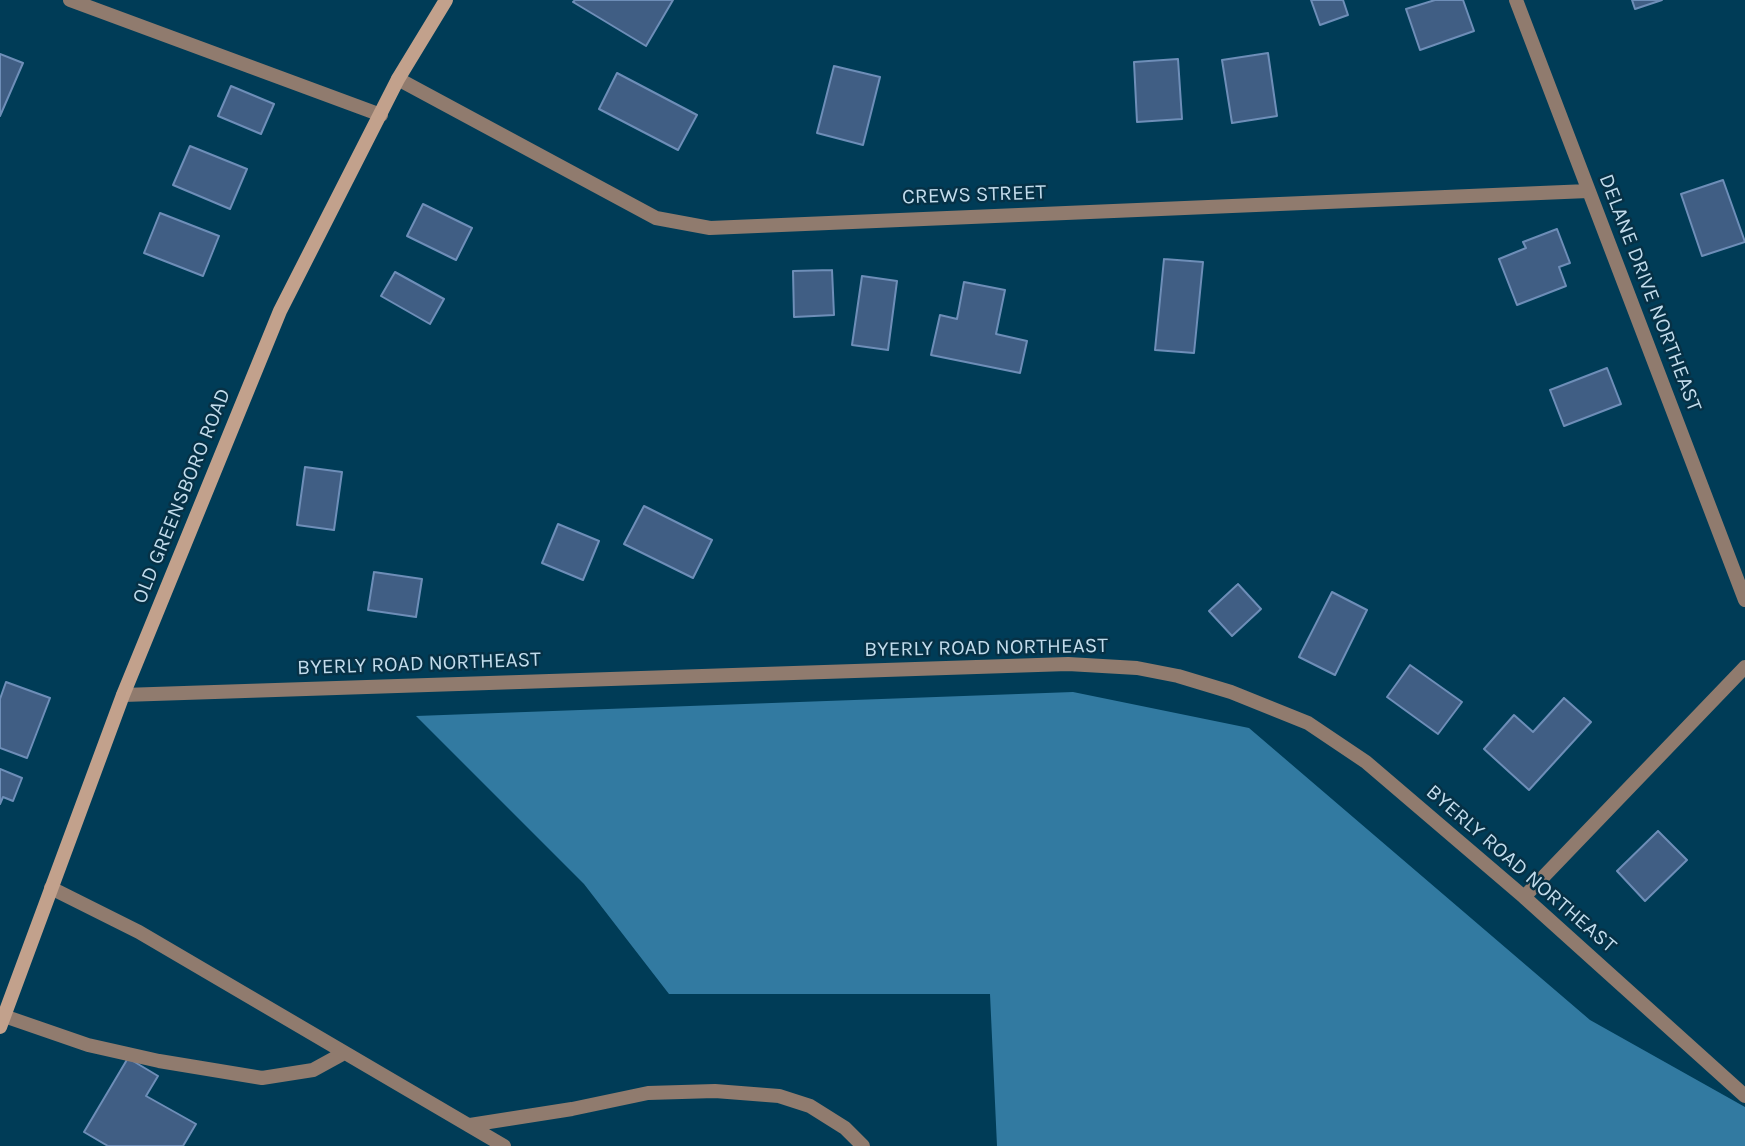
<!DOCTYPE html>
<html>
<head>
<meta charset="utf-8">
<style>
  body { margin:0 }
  canvas { display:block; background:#003c57 }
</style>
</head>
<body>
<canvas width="1745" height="1146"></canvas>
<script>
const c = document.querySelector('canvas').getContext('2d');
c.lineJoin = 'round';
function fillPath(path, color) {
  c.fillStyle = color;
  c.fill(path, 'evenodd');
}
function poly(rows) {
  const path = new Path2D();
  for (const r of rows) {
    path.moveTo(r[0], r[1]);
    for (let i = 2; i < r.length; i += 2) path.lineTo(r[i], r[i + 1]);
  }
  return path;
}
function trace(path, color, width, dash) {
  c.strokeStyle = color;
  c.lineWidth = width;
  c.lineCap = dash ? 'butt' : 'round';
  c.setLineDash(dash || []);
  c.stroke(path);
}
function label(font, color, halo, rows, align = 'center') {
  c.font = font + ' Karla,sans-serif';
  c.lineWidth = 5;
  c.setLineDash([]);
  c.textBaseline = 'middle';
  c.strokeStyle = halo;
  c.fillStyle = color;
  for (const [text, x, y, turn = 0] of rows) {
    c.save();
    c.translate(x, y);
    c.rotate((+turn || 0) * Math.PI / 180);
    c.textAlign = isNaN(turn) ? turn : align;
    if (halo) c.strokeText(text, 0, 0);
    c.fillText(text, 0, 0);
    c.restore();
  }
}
fillPath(poly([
  [1073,692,1249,728,1590,1020,1745,1107,1745,1146,997,1146,990,994,669,994,584,884,416,716]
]), '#327aa1');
const building = poly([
  [575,0,673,0,646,46,573,2,575,0],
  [1311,0,1343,0,1348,15,1320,25,1311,0],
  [1435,0,1463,0,1474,31,1420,50,1406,9,1435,0],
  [1632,0,1662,0,1635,9,1632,0],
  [1268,53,1277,116,1232,123,1222,60,1268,53],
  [0,54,23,63,0,116,0,54],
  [1178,59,1182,119,1137,122,1134,62,1178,59],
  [834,66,880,77,863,145,817,133,834,66],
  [617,73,697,115,678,150,599,109,617,73],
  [231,86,274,104,261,134,218,116,231,86],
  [190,146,247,169,230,209,173,185,190,146],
  [1723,180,1745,242,1702,256,1681,194,1723,180],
  [423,204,472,228,456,260,407,236,423,204],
  [160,213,219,236,203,276,144,253,160,213],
  [1557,229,1570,263,1559,267,1566,286,1517,305,1499,259,1526,248,1523,242,1557,229],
  [1164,259,1203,262,1194,353,1155,350,1164,259],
  [832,270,834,315,794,317,793,271,832,270],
  [395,272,444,299,430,324,381,296,395,272],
  [862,276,897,281,888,350,852,345,862,276],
  [964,282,1005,290,996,334,1027,341,1020,373,931,355,940,315,957,319,964,282],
  [1607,368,1621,404,1564,426,1550,390,1607,368],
  [305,467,342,472,334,530,297,525,305,467],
  [644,506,712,540,693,578,624,544,644,506],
  [558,524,599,541,583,580,542,563,558,524],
  [374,572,422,579,416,617,368,610,374,572],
  [1238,584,1261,609,1232,636,1209,611,1238,584],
  [1332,592,1367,610,1335,675,1299,657,1332,592],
  [1410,665,1462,702,1438,734,1387,697,1410,665],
  [6,682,50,698,27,758,0,748,0,699,6,682],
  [1564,698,1591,722,1529,790,1484,749,1514,715,1533,732,1564,698],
  [0,769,22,778,13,801,3,797,0,804,0,769],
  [1658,831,1687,860,1645,901,1617,871,1658,831],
  [128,1058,158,1076,146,1096,196,1124,183,1146,108,1146,84,1132,128,1058]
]);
fillPath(building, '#405e84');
trace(building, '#6e8eb8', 2);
trace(poly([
  [51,888,139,932,504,1146],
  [4,1016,88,1045,159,1061,262,1078,313,1070,344,1053],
  [470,1125,572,1109,648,1093,715,1091,779,1096,810,1106,845,1128,863,1146]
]), '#907b6e', 14);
trace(poly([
  [70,0,381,115],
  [1516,0,1745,600],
  [398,79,656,218,710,228,1588,191],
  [123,695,1068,664,1137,668,1178,676,1231,692,1308,723,1366,762,1524,897,1745,1096],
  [1524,897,1745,667]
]), '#907b6e', 14);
trace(poly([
  [0,1027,123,695,280,311,398,79,446,0]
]), '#c2a18c', 14);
label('21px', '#c2dcec', '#063146', [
  ["CREWS STREET",974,195,-2],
  ["DELANE DRIVE NORTHEAST",1650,293,69],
  ["OLD GREENSBORO ROAD",182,496,-68],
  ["BYERLY ROAD NORTHEAST",986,648,-1],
  ["BYERLY ROAD NORTHEAST",419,664,-2],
  ["BYERLY ROAD NORTHEAST",1521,869,41]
]);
</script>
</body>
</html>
